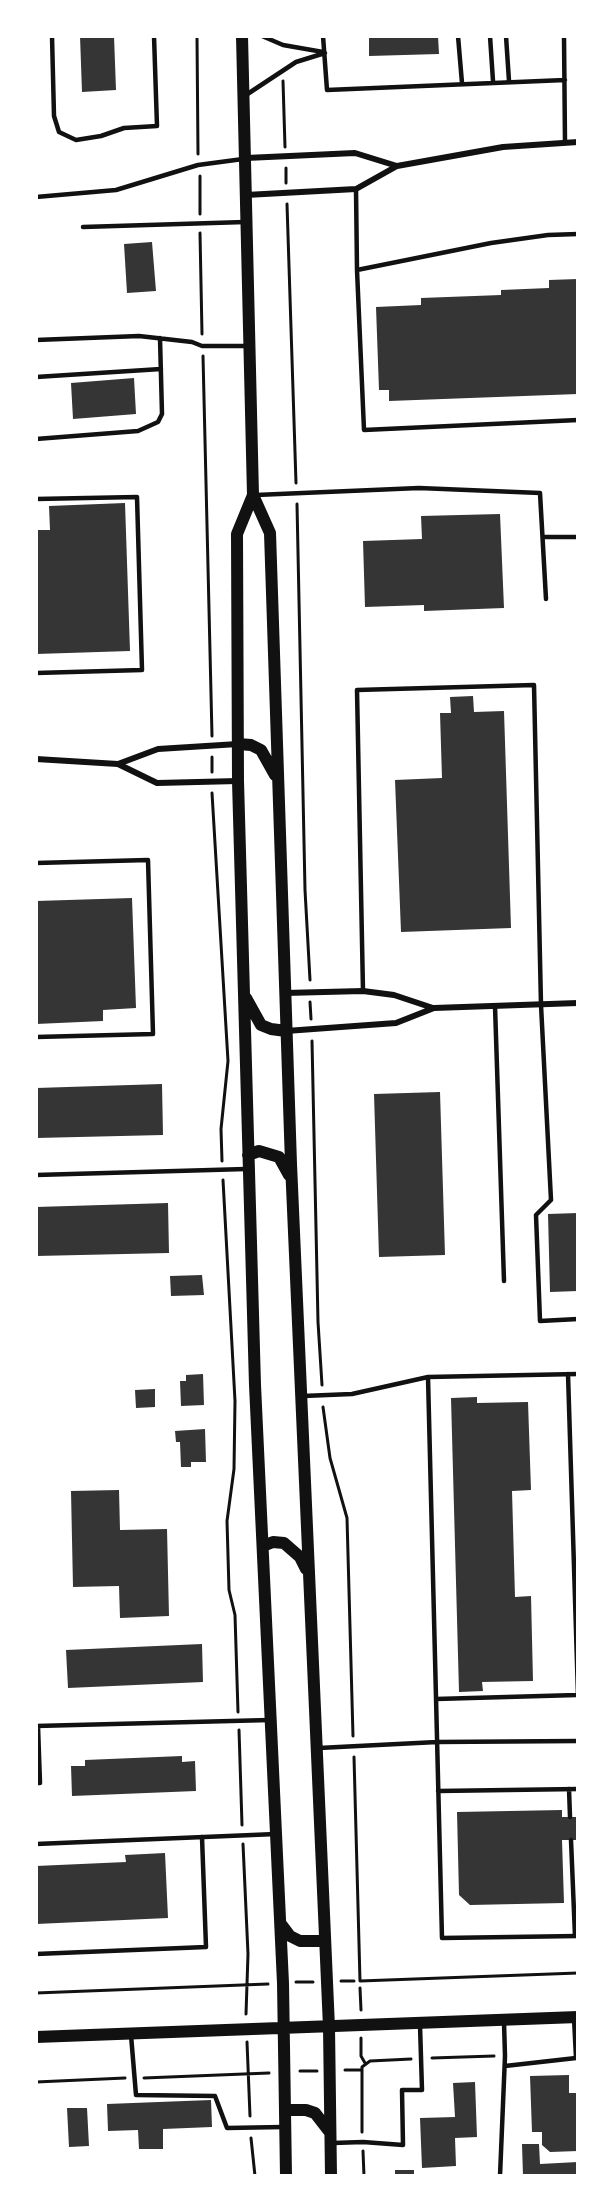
<!DOCTYPE html>
<html>
<head>
<meta charset="utf-8">
<style>
  body { margin:0 }
  #map { position:relative; width:614px; height:2212px; overflow:hidden; background:#fff; font-family:"Asap Condensed",sans-serif }
  canvas { display:block }
  .frame { position:absolute; inset:0; border:38px solid #fff; pointer-events:none }
</style>
</head>
<body>
<div id="map">
<canvas width="614" height="2212"></canvas>
<div class="frame"></div>
</div>
<script>
const c = document.querySelector('canvas').getContext('2d');
c.lineJoin = 'round';
function fillPath(path, color) {
  c.fillStyle = color;
  c.fill(path, 'evenodd');
}
function poly(rows) {
  const path = new Path2D();
  for (const r of rows) {
    path.moveTo(r[0], r[1]);
    for (let i = 2; i < r.length; i += 2) path.lineTo(r[i], r[i + 1]);
  }
  return path;
}
function trace(path, color, width, dash) {
  c.strokeStyle = color;
  c.lineWidth = width;
  c.lineCap = dash ? 'butt' : 'round';
  c.setLineDash(dash || []);
  c.stroke(path);
}
fillPath(poly([
  [80,36,114,36,116,90,82,92],
  [369,36,438,36,439,54,369,56],
  [152,242,156,291,127,293,124,244],
  [578,279,578,394,389,401,389,390,379,390,376,307,421,305,421,298,501,295,501,290,549,288,549,280],
  [134,378,136,414,73,419,71,383],
  [125,503,130,651,36,654,36,530,50,530,49,506],
  [500,514,504,608,424,611,424,605,365,607,363,541,422,539,421,516],
  [473,696,474,712,504,711,511,928,401,932,395,780,442,778,440,713,451,713,450,697],
  [132,898,136,1008,103,1010,103,1021,36,1024,36,901],
  [162,1084,163,1135,36,1138,36,1088],
  [440,1092,445,1255,379,1257,374,1094],
  [168,1203,169,1253,36,1256,36,1207],
  [578,1213,578,1291,550,1292,548,1214],
  [202,1275,204,1295,171,1296,170,1276],
  [203,1374,204,1405,181,1406,180,1381,186,1381,186,1375],
  [155,1389,155,1407,136,1408,135,1390],
  [477,1397,477,1403,528,1402,531,1490,512,1491,515,1597,531,1596,533,1681,482,1682,483,1691,459,1692,451,1398],
  [205,1429,206,1462,191,1462,191,1467,181,1467,180,1442,176,1442,175,1431],
  [119,1490,120,1530,167,1529,169,1616,120,1618,119,1586,73,1587,71,1491],
  [202,1644,203,1682,68,1688,66,1650],
  [182,1756,182,1762,195,1761,196,1791,72,1796,71,1766,85,1766,85,1760],
  [562,1810,562,1817,577,1817,578,1840,562,1840,564,1903,470,1905,459,1895,457,1812],
  [165,1853,168,1918,36,1924,36,1866,126,1862,125,1855],
  [569,2075,569,2093,578,2093,578,2151,550,2152,542,2145,542,2132,532,2132,530,2076],
  [475,2082,477,2137,455,2138,456,2166,422,2168,420,2118,455,2117,453,2083],
  [211,2100,212,2127,163,2129,163,2149,139,2149,138,2130,108,2131,107,2104],
  [67,2108,87,2108,89,2146,69,2147],
  [522,2144,539,2144,540,2164,578,2162,578,2176,523,2176],
  [395,2170,414,2170,414,2176,395,2176]
]), '#353535');
trace(poly([
  [197,36,198,154],
  [283,81,285,147],
  [286,168,286,183],
  [200,176,200,214],
  [287,204,296,483],
  [200,233,202,334],
  [203,356,212,736],
  [297,504,305,890,310,980],
  [212,757,212,772],
  [212,793,228,1061,221,1129,222,1161],
  [310,1002,311,1019],
  [312,1041,318,1322,322,1385],
  [223,1180,235,1401,234,1469,227,1521,229,1590,235,1615,238,1712],
  [323,1407,330,1458,347,1518,353,1736],
  [239,1730,242,1825],
  [354,1757,360,1981,578,1973],
  [243,1844,248,1954,246,2014],
  [341,1981,354,1981],
  [296,1982,313,1982],
  [360,1988,361,2010],
  [36,1993,268,1984],
  [361,2038,361,2056,365,2063],
  [247,2042,250,2116],
  [432,2058,494,2056],
  [345,2070,361,2070],
  [300,2071,317,2071],
  [144,2078,269,2073],
  [36,2082,125,2078],
  [362,2132,362,2067,370,2061,411,2059],
  [251,2138,255,2176],
  [363,2151,364,2176]
]), '#111', 3);
trace(poly([
  [52,36,54,116,59,132,76,140,101,136,124,128,157,126,154,36],
  [262,36,283,45,323,52],
  [323,36,327,90,565,80],
  [458,36,462,83],
  [490,36,493,81],
  [506,36,509,81],
  [564,36,565,143],
  [246,95,296,62,325,53],
  [356,189,357,270],
  [36,197,116,190,198,165,243,159],
  [83,227,245,222],
  [578,234,548,235,491,243,357,270,364,430,578,420],
  [36,340,139,336,192,342,202,346,248,346],
  [36,377,161,369],
  [36,439,138,431,158,422,162,414,160,338],
  [256,495,419,488,540,493,546,599],
  [36,499,137,497,142,670,36,673],
  [543,537,578,537],
  [36,863,148,860,153,1034,36,1037],
  [363,991,357,690,534,685,541,1005,551,1200,536,1215,540,1321,578,1319],
  [495,1006,504,1281],
  [36,1175,246,1169],
  [568,1374,578,1695],
  [428,1377,442,1938,578,1936],
  [303,1396,352,1394,428,1377,578,1374],
  [436,1699,577,1695],
  [36,1726,270,1720],
  [319,1748,437,1742,578,1741],
  [36,1783,40,1783,38,1726],
  [569,1789,570,1817],
  [438,1791,578,1789],
  [571,1840,575,1936],
  [36,1844,276,1834],
  [36,1954,206,1947,202,1837],
  [131,2035,136,2095,215,2096,227,2128,283,2127],
  [505,2066,576,2058,574,2018],
  [333,2143,363,2142,403,2145,402,2090,422,2090,420,2025],
  [500,2176,505,2056,504,2022]
]), '#111', 4.5);
trace(poly([
  [246,158,355,153,397,166],
  [246,195,356,189,397,166,503,147,578,142],
  [36,759,118,764,157,783,238,781],
  [118,764,158,749,238,744],
  [285,993,363,991,394,995,433,1008],
  [286,1031,396,1023,434,1008,578,1003]
]), '#111', 6);
trace(poly([
  [242,36,253,495,237,534,238,781,255,1385,283,1983,286,2176],
  [253,495,270,533,291,1164,329,2027,331,2176],
  [238,744,251,745,261,750,275,775],
  [246,998,261,1025,271,1029,286,1031],
  [248,1155,259,1151,279,1157,289,1175],
  [263,1546,273,1542,284,1543,300,1557,306,1569],
  [281,1924,290,1936,300,1941,325,1941],
  [36,2037,578,2017],
  [286,2110,306,2110,315,2113,329,2131]
]), '#111', 12);
</script>
</body>
</html>
